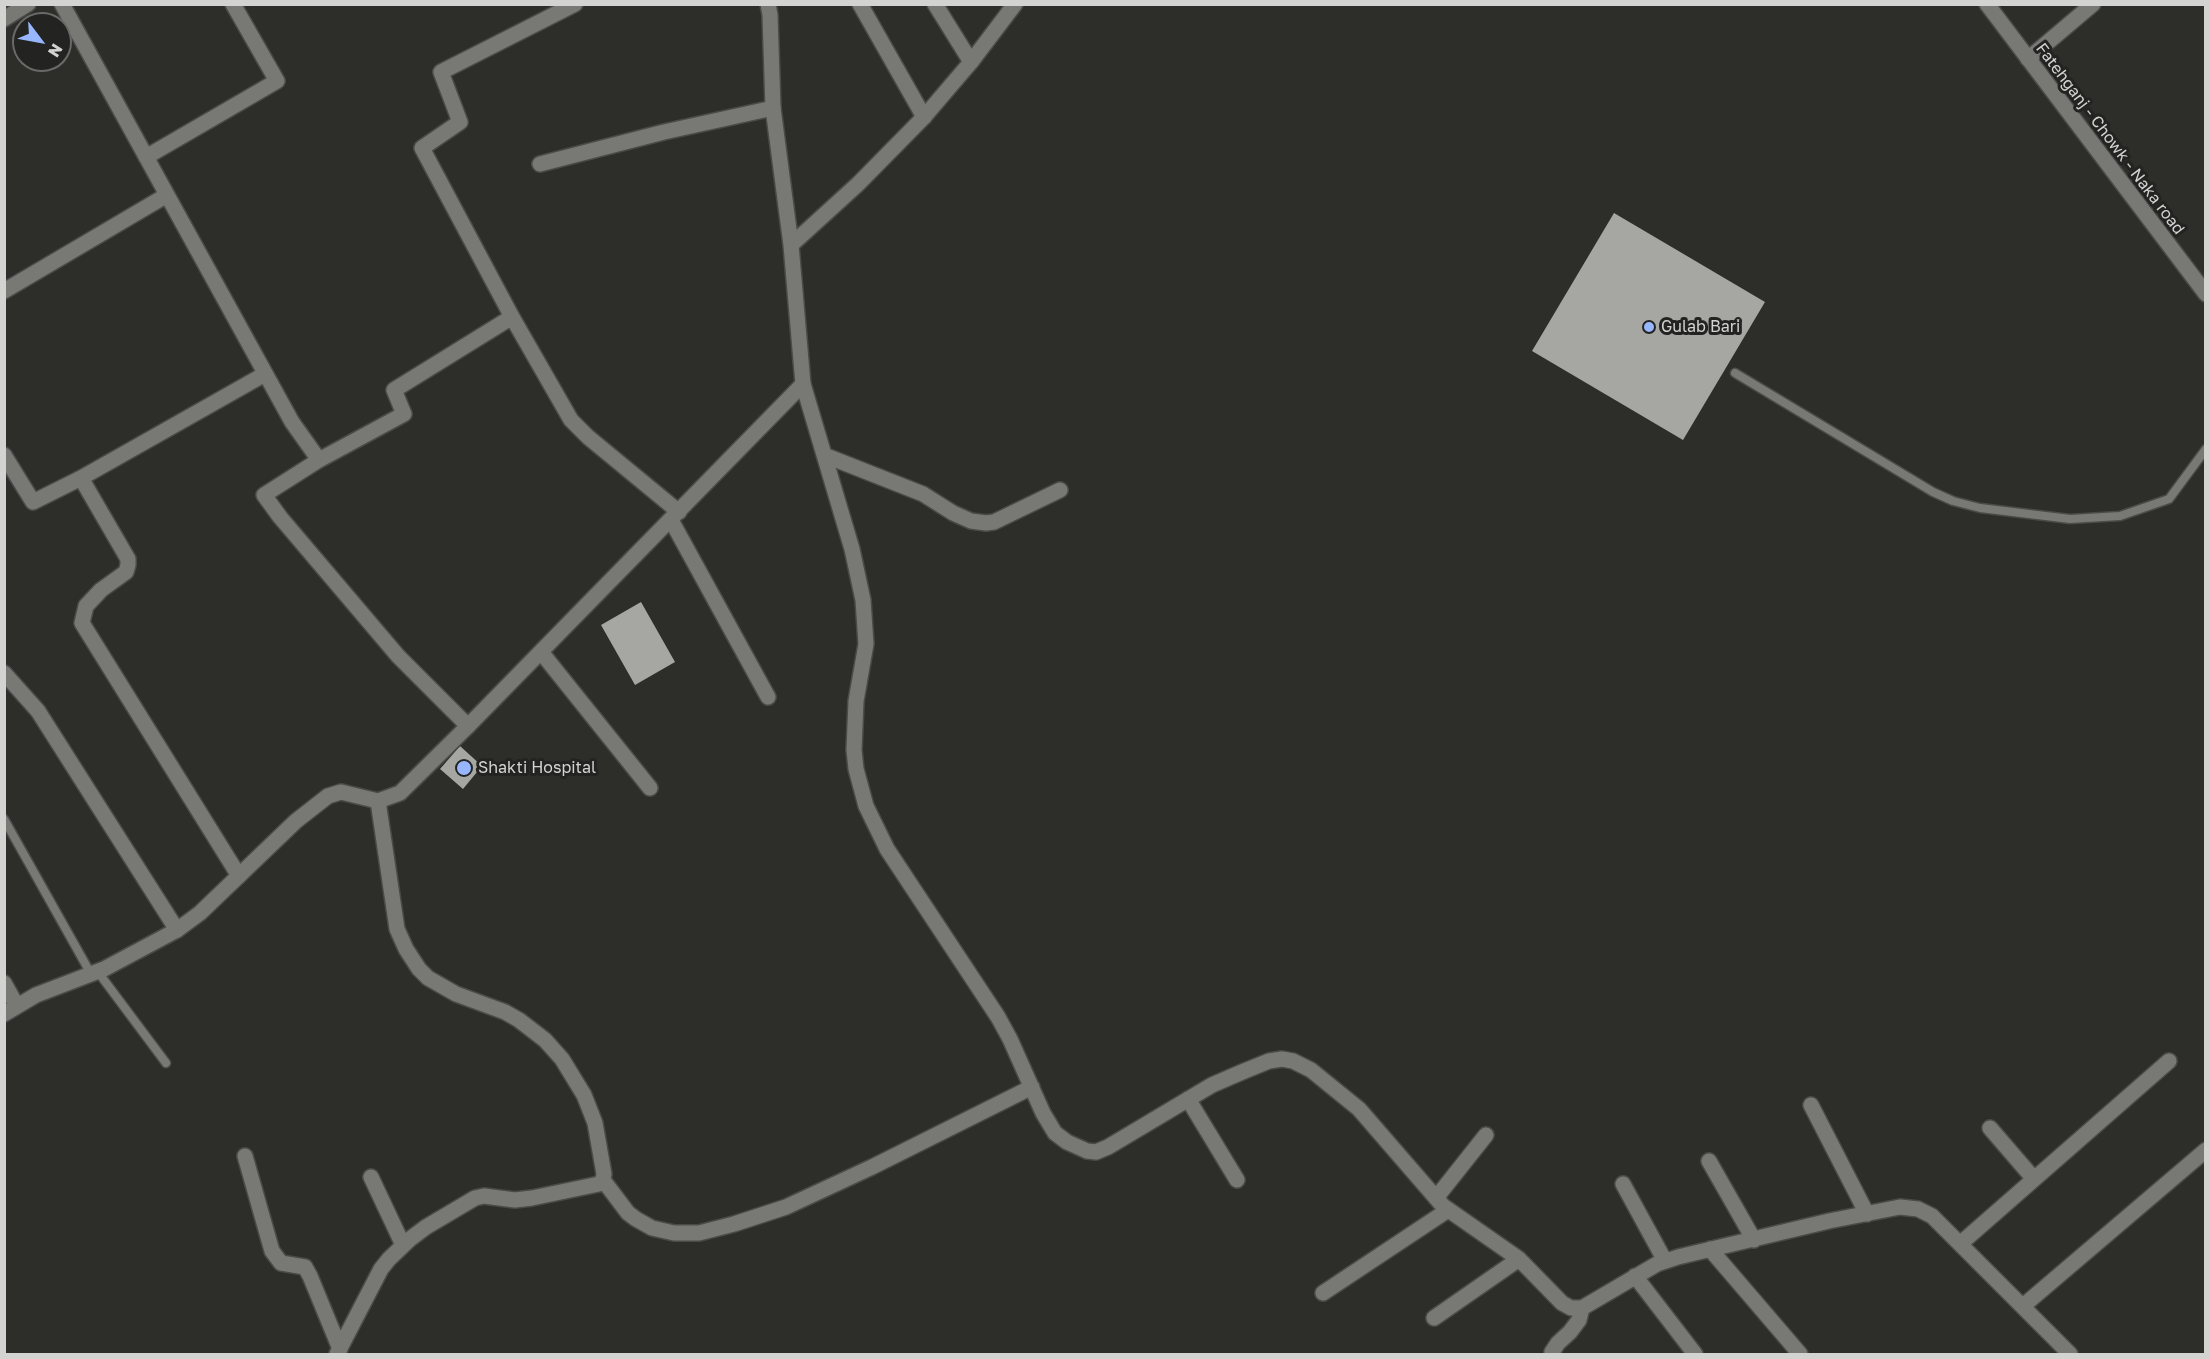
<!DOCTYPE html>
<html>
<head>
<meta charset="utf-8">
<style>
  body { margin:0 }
  #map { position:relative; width:2210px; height:1359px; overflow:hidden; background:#2d2e2a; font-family:"Golos Text",sans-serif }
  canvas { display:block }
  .frame { position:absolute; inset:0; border:6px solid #d3d4d2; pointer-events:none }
  .north { position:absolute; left:12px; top:12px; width:60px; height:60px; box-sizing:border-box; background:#232421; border:2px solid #696a68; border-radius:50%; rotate:122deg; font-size:16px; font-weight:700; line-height:24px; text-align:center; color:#d3d4d2 }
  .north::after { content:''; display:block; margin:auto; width:21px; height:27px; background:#97b6fd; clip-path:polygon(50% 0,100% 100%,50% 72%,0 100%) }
</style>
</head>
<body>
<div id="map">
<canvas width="2210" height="1359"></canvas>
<div class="frame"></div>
<div class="north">N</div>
</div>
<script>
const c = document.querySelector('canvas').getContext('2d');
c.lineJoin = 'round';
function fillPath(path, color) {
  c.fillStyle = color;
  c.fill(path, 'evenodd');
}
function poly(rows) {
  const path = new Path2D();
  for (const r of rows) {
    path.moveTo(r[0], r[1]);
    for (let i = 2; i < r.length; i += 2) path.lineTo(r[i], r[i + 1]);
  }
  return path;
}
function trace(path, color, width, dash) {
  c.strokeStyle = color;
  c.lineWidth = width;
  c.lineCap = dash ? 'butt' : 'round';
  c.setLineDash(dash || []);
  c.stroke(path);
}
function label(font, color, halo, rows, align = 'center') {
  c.font = font + ' "Golos Text",sans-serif';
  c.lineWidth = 6;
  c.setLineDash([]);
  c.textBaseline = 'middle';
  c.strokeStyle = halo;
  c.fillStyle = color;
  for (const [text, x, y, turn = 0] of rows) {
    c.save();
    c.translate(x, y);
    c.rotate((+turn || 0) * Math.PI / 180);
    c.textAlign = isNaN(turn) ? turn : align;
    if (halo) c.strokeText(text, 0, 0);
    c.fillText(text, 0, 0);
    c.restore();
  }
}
fillPath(poly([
  [1614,213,1765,302,1683,440,1532,351],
  [641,602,675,662,635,685,601,625],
  [460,746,482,766,463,789,440,769]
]), '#a6a7a3');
const lane = poly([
  [1735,373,1933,492,1953,501,1980,508,2070,519,2120,516,2169,499,2206,449],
  [4,819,91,974],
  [98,972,166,1063]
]);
const street = poly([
  [62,4,292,422,319,460,264,495,280,517,398,656,468,726],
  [575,4,441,72,460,122,422,148,512,317,571,420,588,437,679,512],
  [860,4,924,117],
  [935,4,971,62],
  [4,19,28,4],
  [2028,59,2093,4],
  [146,157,277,81,233,4],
  [540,164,664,132,773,108],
  [4,291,167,195],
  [803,384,852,549,863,600,866,644,856,701,854,750,856,769,866,806,887,849,998,1017,1010,1039,1043,1113,1055,1133,1067,1142,1087,1151,1096,1152,1108,1147,1212,1085,1242,1072,1269,1061,1282,1059,1293,1061,1311,1070,1359,1109,1443,1206,1519,1259,1562,1303,1571,1308,1582,1308,1657,1264,1678,1257,1829,1221,1900,1207,1918,1209,1932,1216,2070,1354],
  [4,455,33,502,81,478,265,374],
  [824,455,923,494,953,513,971,521,986,523,994,522,1060,490],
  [319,460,404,414,394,390,512,317],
  [81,478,128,559,128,565,126,572,101,590,86,606,82,623,239,876],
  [671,520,768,697],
  [541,652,650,788],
  [4,673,38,711,177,930],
  [4,983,17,1006],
  [1188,1099,1237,1180],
  [1811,1105,1867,1214],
  [1990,1128,2034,1179],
  [245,1156,272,1251,281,1263,305,1267,310,1276,340,1349],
  [1709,1161,1754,1240],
  [371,1177,403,1245],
  [603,1180,628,1213,636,1219,652,1228,674,1233,699,1233,734,1224,786,1207,872,1167,1032,1087],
  [1623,1184,1665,1261],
  [1436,1198,1486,1135],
  [1960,1244,2169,1061],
  [1710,1249,1800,1354],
  [1635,1276,1695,1354],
  [1323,1293,1448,1210],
  [2023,1306,2206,1150],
  [1434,1318,1519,1259],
  [337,1354,381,1269,389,1259,410,1239,426,1227,475,1198,484,1196,515,1200,532,1198,599,1184,603,1180,604,1174,595,1123,584,1095,562,1059,545,1040,519,1020,505,1012,456,994,428,978,419,969,406,949,397,929,378,801],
  [1553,1354,1552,1352,1558,1343,1570,1332,1579,1320,1582,1308]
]);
const secondary = poly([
  [768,4,770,15,773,108,791,245],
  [1987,4,2206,294],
  [4,1014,36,995,104,969,177,930,200,913,296,821,328,796,341,792,378,801,400,793,468,726,803,384,791,245,858,184,924,117,971,62,1015,4]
]);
trace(lane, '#4a4b48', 11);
trace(street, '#4a4b48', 18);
trace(secondary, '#4a4b48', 18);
trace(lane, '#787975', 8);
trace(street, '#787975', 15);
trace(secondary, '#787975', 15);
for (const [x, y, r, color] of [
  [1649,327,6,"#97b6fd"],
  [464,768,8,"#97b6fd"]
]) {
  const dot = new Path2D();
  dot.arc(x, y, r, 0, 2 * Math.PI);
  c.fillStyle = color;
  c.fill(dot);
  trace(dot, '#232421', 2);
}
label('16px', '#d3d4d2', '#232421', [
  ["Fatehganj - Chowk - Naka road",2110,139,53]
]);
label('16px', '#d3d4d2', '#232421', [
  ["Gulab Bari",1661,327],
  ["Shakti Hospital",478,768]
], 'left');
</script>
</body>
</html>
